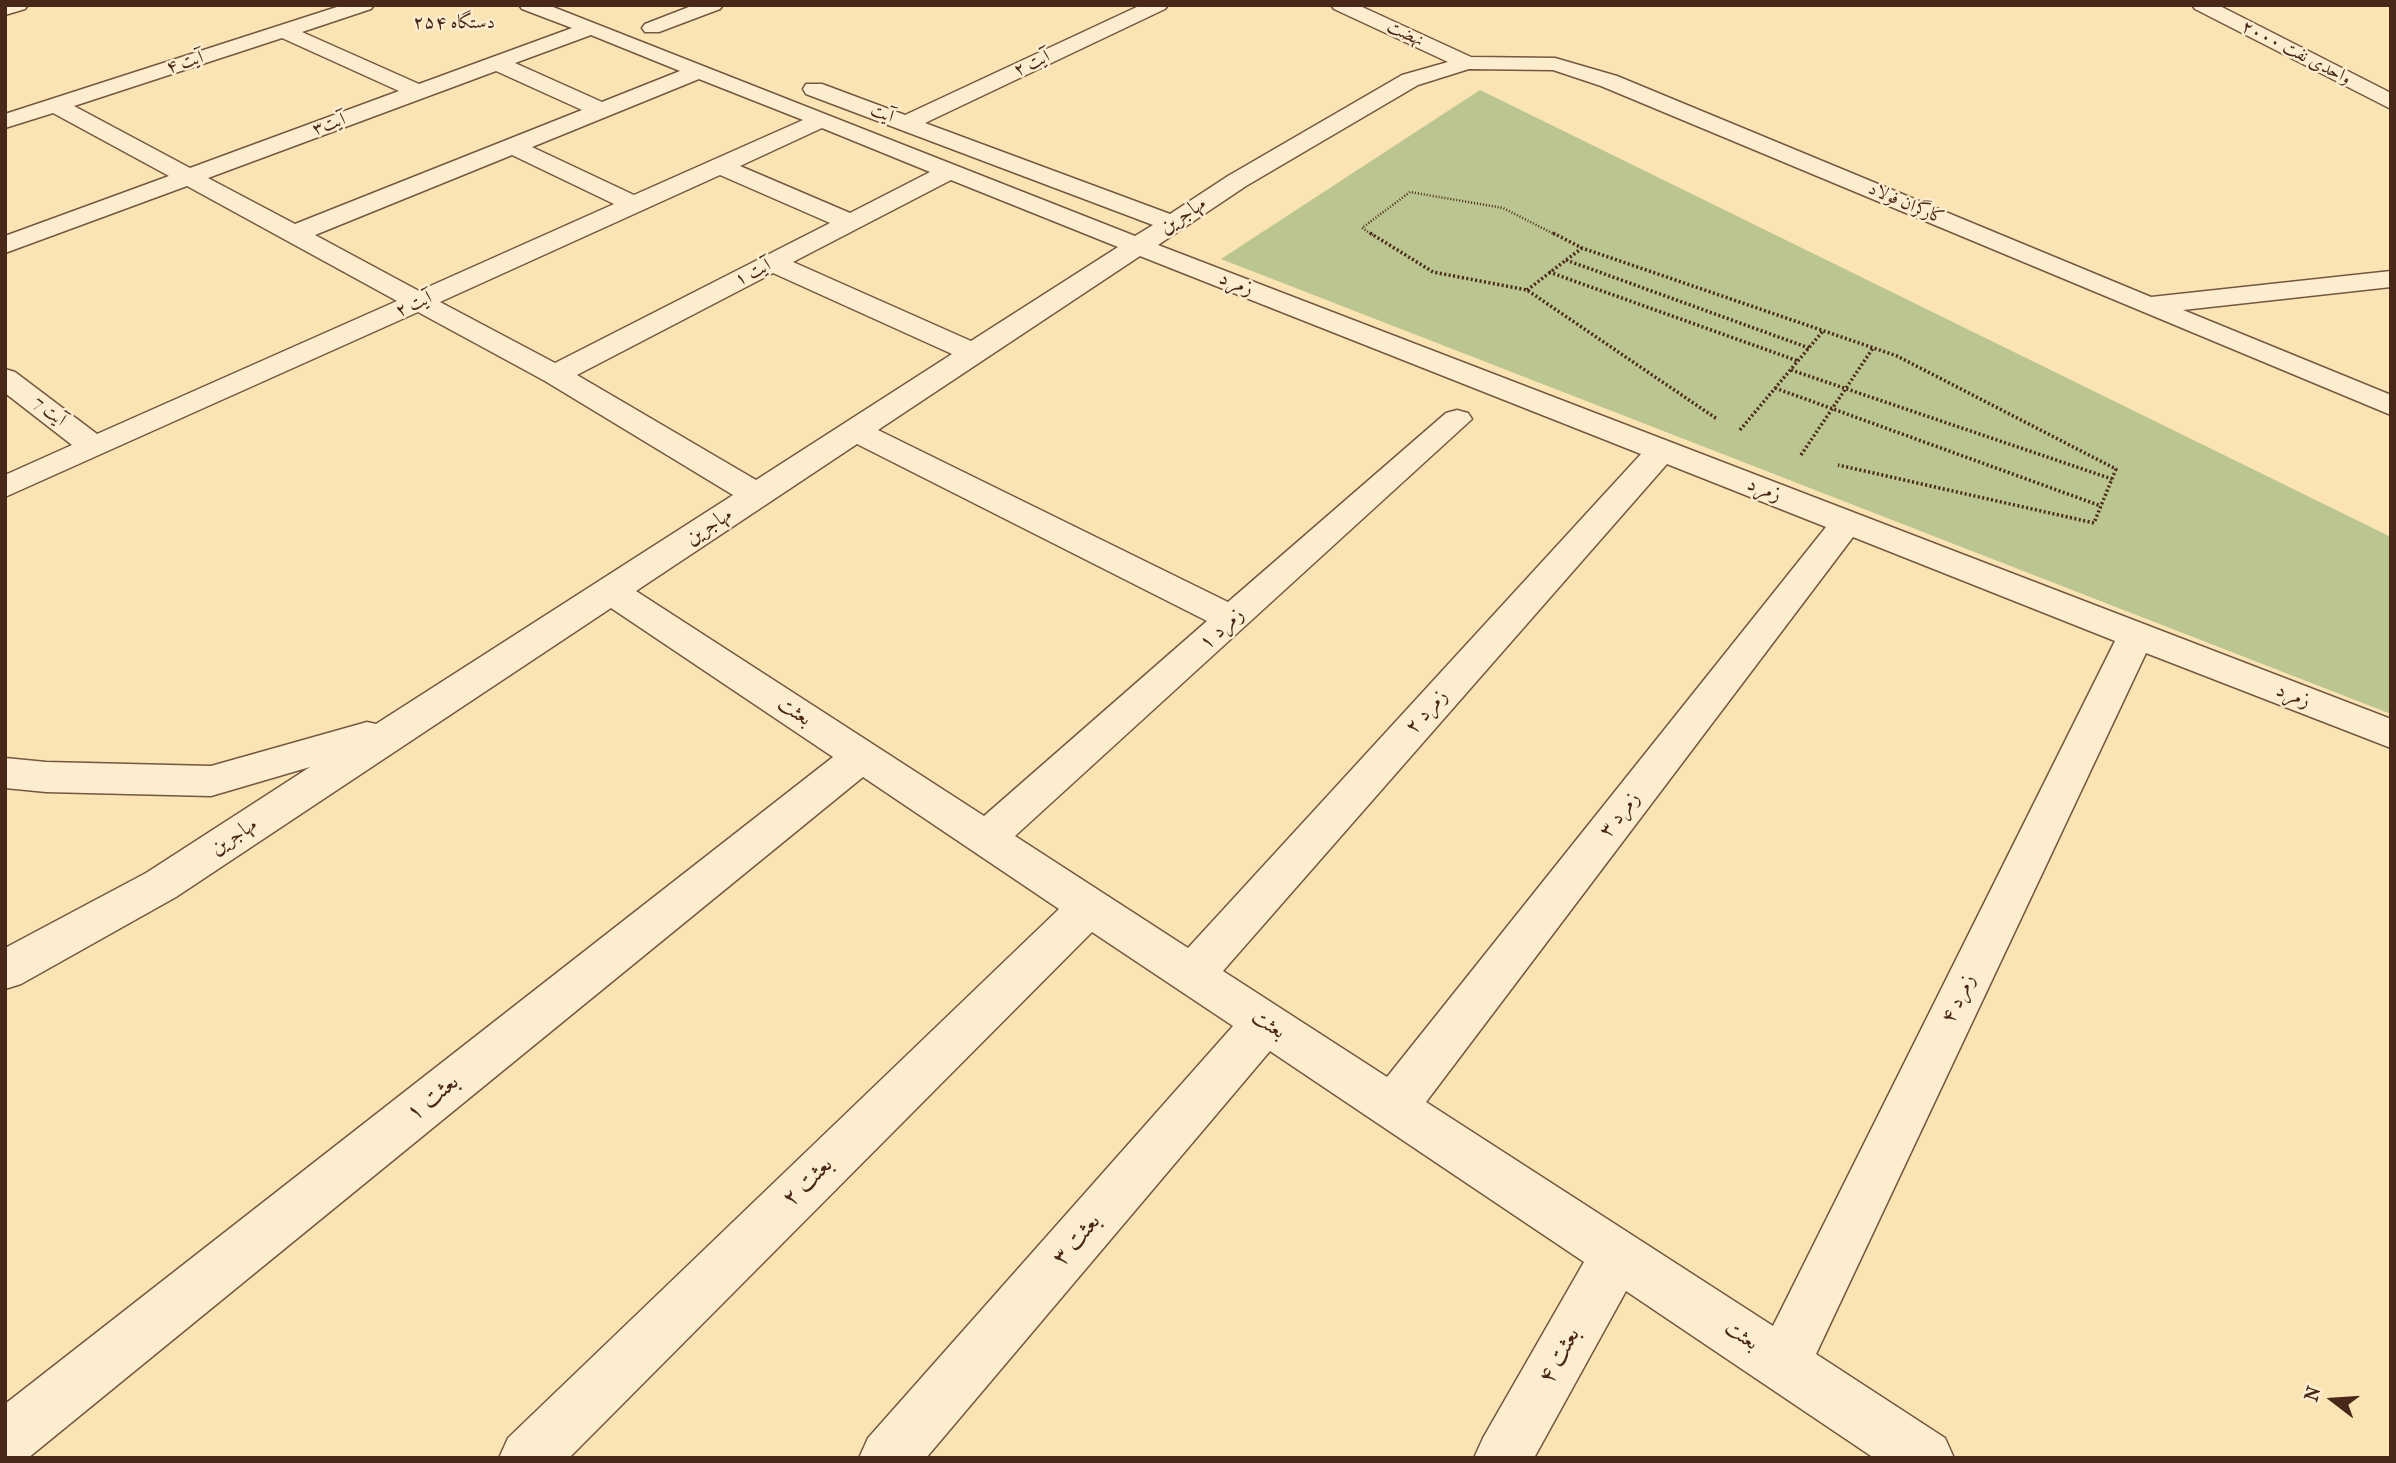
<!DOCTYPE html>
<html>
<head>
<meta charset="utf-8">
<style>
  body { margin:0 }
  #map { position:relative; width:2396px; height:1463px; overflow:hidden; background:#fae4b4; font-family:"IM FELL French Canon",serif }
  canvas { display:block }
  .frame { position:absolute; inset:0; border:7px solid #492719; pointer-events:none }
  .north { position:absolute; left:2298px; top:1365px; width:70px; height:70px; -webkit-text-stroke:5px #fcedce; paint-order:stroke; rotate:287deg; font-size:19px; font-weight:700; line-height:28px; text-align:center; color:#492719 }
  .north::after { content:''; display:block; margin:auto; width:24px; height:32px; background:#492719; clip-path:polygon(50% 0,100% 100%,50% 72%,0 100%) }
</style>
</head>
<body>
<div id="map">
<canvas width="2396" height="1463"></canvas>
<div class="frame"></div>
<div class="north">N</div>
</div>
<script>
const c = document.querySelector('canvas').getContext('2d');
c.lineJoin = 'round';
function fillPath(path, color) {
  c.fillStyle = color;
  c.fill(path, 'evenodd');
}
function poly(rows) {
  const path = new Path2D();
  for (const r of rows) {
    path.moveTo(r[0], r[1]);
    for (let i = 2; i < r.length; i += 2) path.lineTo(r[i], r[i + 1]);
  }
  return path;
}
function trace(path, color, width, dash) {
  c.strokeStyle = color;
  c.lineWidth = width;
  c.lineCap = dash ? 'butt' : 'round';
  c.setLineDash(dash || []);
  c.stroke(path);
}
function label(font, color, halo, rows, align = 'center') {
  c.font = font + ' "IM FELL French Canon",Amiri,serif';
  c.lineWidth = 5;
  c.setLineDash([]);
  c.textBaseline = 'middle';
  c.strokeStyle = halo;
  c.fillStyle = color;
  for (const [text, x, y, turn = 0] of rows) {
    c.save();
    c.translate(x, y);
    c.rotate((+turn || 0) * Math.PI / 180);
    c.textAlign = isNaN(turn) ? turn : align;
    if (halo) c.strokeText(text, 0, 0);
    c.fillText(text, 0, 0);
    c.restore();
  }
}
fillPath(poly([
  [1480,90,2391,537,2391,714,1221,259]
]), '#bbc58f');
const minor = poly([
  [5,5,28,5,25,9,5,15,5,5],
  [343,5,374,5,371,9,302,32,419,84,572,28,522,9,519,5,548,5,1135,236,1153,225,806,94,803,89,806,84,822,84,905,115,1141,5,1168,5,1165,9,925,123,1170,214,1228,176,1402,75,1448,62,1334,9,1331,5,1358,5,1471,57,1555,58,1617,76,2151,297,2391,271,2391,287,2183,310,2391,395,2391,415,1601,86,1553,70,1469,69,1418,85,1246,186,1158,245,2391,719,2391,748,2146,653,1816,1354,1945,1438,1954,1458,1874,1458,1626,1291,1534,1458,1474,1458,1483,1438,1584,1262,1270,1051,926,1458,859,1458,868,1438,1233,1026,1092,932,569,1458,499,1458,508,1438,1059,909,863,777,28,1458,5,1458,5,1404,833,757,611,608,176,897,21,984,5,989,5,948,146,873,310,767,211,796,46,792,5,788,5,758,46,762,211,766,367,722,376,724,733,495,545,381,418,312,5,497,5,475,72,445,5,393,5,369,15,372,97,434,397,301,187,186,5,253,5,236,169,176,53,113,5,128,5,114,343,5],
  [591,35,680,71,602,102,515,63,591,35],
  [282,38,399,91,190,168,74,106,282,38],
  [496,71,582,110,295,224,208,178,496,71],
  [699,79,803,120,634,195,532,147,699,79],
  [822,128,930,172,850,213,740,166,822,128],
  [512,155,614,204,419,291,315,235,512,155],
  [720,175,830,223,555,363,440,302,720,175],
  [951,180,1118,247,971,341,793,262,951,180],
  [1140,256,1641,454,1188,948,1015,836,1472,419,1468,413,1457,410,1446,413,1228,602,878,430,1140,256],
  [773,273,952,354,756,480,577,375,773,273],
  [857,444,1207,621,984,816,636,591,857,444],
  [1667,464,1826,527,1387,1077,1223,971,1667,464],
  [1853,537,2115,641,1773,1326,1426,1102,1853,537],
  [694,5,723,5,720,9,659,32,645,32,642,28,645,24,694,5],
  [2192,5,2218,5,2391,93,2391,109,2195,9,2192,5]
]);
trace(minor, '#755640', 3);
trace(poly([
  [1373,235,1362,228,1410,192,1503,208,1556,235]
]), '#492719', 2.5, [1, 2]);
trace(poly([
  [1370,233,1433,272,1527,290,1717,419],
  [1553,233,1582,248,1897,356,2116,469,2094,523,1838,465],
  [1566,260,1809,348],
  [1549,272,1798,361],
  [1527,290,1582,248],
  [1791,370,2112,479],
  [1775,388,2101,506],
  [1740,430,1823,331],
  [1801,455,1873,348]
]), '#492719', 3.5, [2, 2.5]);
fillPath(minor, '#fcedce');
label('18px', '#492719', '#fcedce', [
  ["نهضت",1405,34,25],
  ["۲۰۰۰ واحدی نفت",2296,53,27],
  ["آیت ۴",185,63,-18],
  ["آیت ۲",1032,64,-25],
  ["آیت",882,114,21],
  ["آیت۳",329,125,-20],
  ["کارگران فولاد",1906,204,23],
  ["آیت ۱",753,273,-27],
  ["آیت ۲",414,305,-24],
  ["آیت 7",49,412,37]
]);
label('19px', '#492719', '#fcedce', [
  ["۲۵۴ دستگاه",454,23]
]);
label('21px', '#492719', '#fcedce', [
  ["مهاجرین",1183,216,-33],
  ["زمرد",1236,284,21],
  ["زمرد",1764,490,21],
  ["مهاجرین",709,527,-33],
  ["زمرد ۱",1222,629,-42],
  ["زمرد",2293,696,21],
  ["بعثت",794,712,33],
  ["زمرد ۲",1427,712,-48],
  ["زمرد ۳",1620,815,-52],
  ["مهاجرین",234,837,-33],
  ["زمرد ۴",1959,999,-64],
  ["بعثت",1268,1025,33],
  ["بعثت",1741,1336,34]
]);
label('24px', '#492719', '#fcedce', [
  ["بعثت ۱",433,1098,-39],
  ["بعثت ۲",808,1182,-44],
  ["بعثت ۳",1077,1240,-49],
  ["بعثت ۴",1560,1356,-61]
]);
</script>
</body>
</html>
